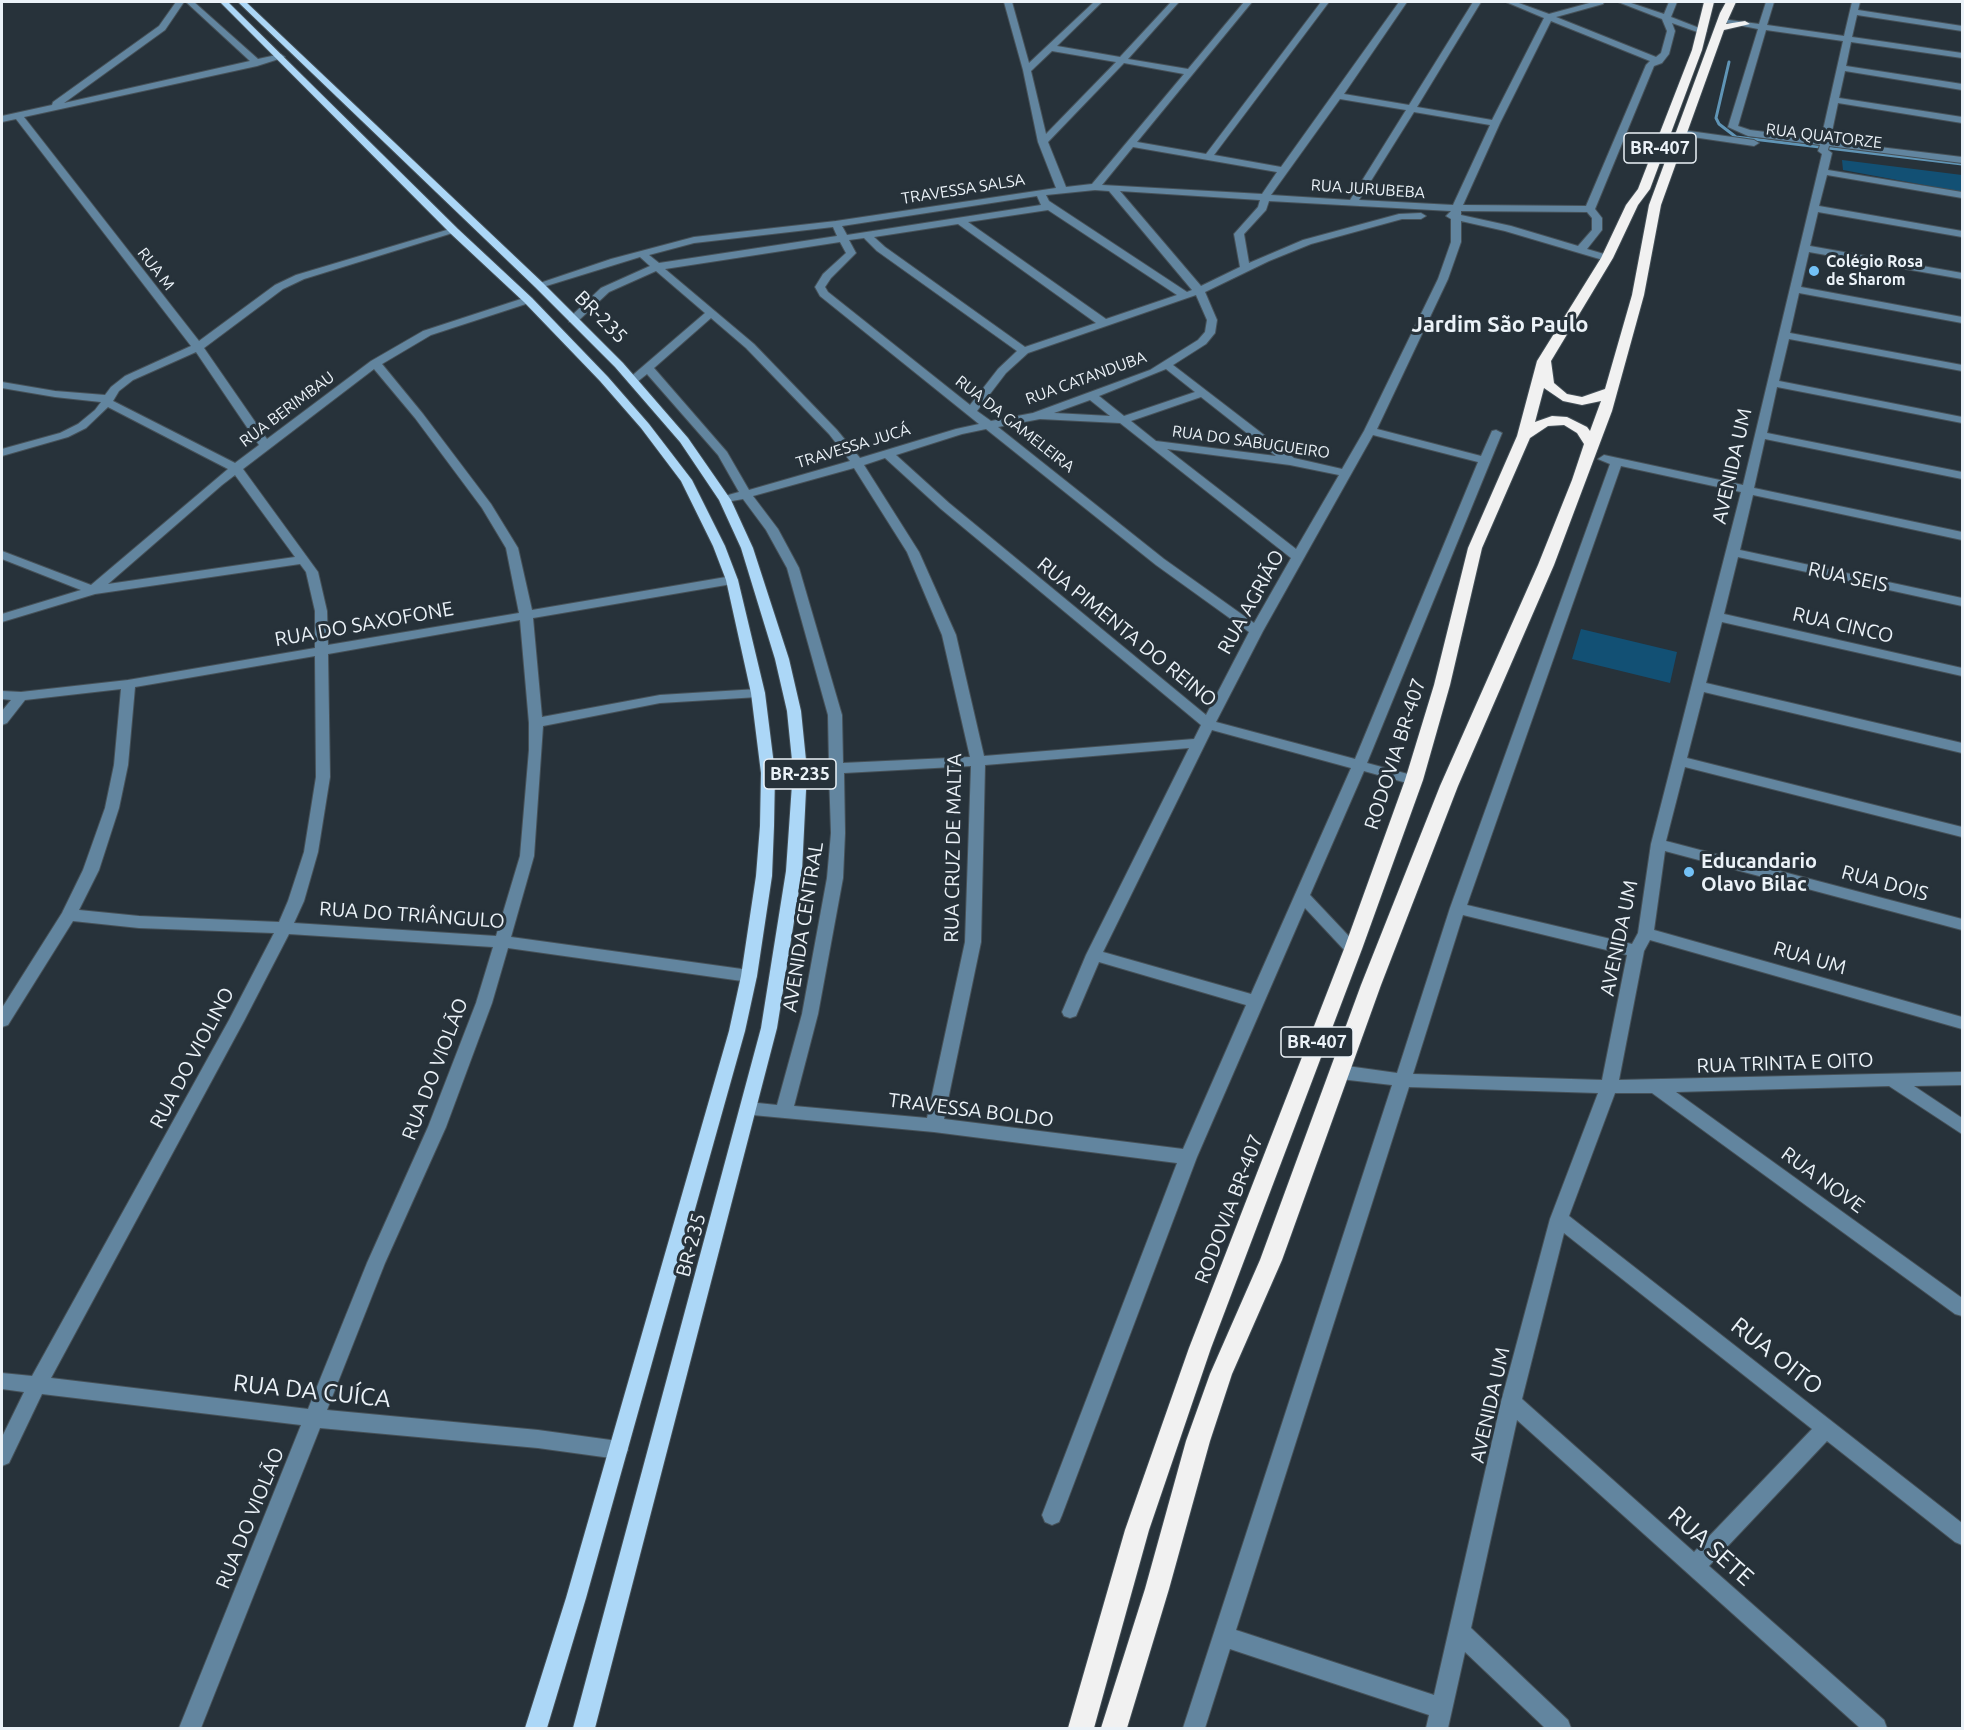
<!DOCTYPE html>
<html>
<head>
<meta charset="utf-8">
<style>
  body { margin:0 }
  #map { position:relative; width:1964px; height:1730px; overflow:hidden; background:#27323a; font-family:Ubuntu,sans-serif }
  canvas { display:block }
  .frame { position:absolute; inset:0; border:3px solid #ebf2f8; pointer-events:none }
</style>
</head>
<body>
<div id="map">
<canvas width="1964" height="1730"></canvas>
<div class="frame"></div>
</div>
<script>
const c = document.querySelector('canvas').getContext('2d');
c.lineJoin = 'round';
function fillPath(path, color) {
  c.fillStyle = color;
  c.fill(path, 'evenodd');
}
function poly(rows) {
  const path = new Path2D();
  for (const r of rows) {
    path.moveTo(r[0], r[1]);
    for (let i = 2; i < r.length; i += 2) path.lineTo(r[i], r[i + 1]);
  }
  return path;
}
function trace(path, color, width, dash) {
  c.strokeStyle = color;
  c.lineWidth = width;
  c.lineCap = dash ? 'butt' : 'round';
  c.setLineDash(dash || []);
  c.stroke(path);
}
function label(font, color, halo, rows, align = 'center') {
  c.font = font + ' Ubuntu,sans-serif';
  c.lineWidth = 6;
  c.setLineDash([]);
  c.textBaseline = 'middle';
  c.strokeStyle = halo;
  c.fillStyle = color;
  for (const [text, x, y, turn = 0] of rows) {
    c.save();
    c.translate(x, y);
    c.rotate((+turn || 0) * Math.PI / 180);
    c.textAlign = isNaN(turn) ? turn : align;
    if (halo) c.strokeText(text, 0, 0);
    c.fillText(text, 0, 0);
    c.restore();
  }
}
fillPath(poly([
  [1842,160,1962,175,1962,192,1843,170],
  [1581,629,1677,652,1670,683,1572,659]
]), '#125074');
trace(poly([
  [1729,62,1716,118,1719,124,1736,137,1962,164]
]), '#6095b6', 3);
const minor = poly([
  [176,2,184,2,165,30,64,103,250,61,186,2,194,2,258,59,281,54,285,57,257,66,24,117,199,341,275,285,296,275,450,229,459,231,304,279,283,289,204,348,267,439,371,361,423,331,524,298,532,298,532,302,431,335,382,364,423,414,491,504,518,548,532,610,732,576,738,580,732,584,533,618,542,717,660,695,758,689,765,693,758,697,660,703,543,726,534,856,511,937,749,970,755,972,757,976,755,980,749,982,508,948,492,1003,446,1127,385,1263,327,1410,538,1430,618,1441,625,1444,628,1450,625,1456,618,1459,538,1448,320,1428,201,1728,179,1728,301,1425,42,1394,9,1463,2,1466,2,1437,24,1392,2,1389,2,1373,32,1376,229,1020,274,933,139,928,73,921,8,1025,2,1027,2,1008,62,913,83,870,105,808,114,765,121,689,25,700,7,723,2,725,2,711,11,700,2,699,2,691,21,692,128,680,315,648,315,611,306,572,300,564,95,594,2,622,2,614,81,590,2,559,2,551,91,585,228,469,108,407,86,428,68,437,2,456,2,449,60,433,78,424,95,410,101,402,55,397,2,388,2,382,55,391,105,395,111,387,125,376,191,346,16,119,2,122,2,116,52,105,53,102,159,26,176,2],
  [196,352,259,445,235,463,113,401,119,391,133,380,196,352],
  [374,369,415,418,482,508,506,548,519,613,328,645,327,611,318,572,243,469,374,369],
  [235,475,295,557,108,584,222,485,235,475],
  [520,620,529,723,529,750,520,856,496,936,294,923,304,901,318,852,330,777,328,654,520,620],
  [315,656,316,777,304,852,288,901,279,922,139,916,79,910,99,870,119,808,128,765,135,687,315,656],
  [289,934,493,947,476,1003,428,1127,367,1263,308,1409,51,1378,244,1021,289,934],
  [1004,2,1012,2,1029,63,1094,2,1102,2,1057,46,1120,57,1171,2,1179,2,1128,59,1188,69,1244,2,1252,2,1137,142,1206,154,1321,2,1329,2,1214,155,1281,167,1399,2,1407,2,1344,94,1409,105,1473,2,1481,2,1417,107,1492,120,1544,18,1506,2,1516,2,1549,14,1593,2,1604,2,1603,4,1556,17,1656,57,1661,53,1667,31,1662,19,1618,2,1628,2,1664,14,1669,2,1677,2,1671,17,1707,31,1703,34,1672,23,1675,31,1669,54,1662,63,1654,66,1595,209,1602,218,1602,230,1587,249,1611,256,1611,260,1603,260,1505,231,1461,221,1461,242,1448,279,1377,429,1481,456,1492,431,1496,430,1502,433,1367,763,1419,777,1421,780,1414,785,1364,771,1310,895,1361,949,1359,953,1347,953,1305,908,1197,1157,1062,1515,1059,1522,1052,1525,1045,1522,1042,1515,1177,1163,934,1132,742,1114,740,1109,742,1104,748,1102,777,1105,802,1014,827,878,831,833,829,773,800,775,793,770,800,765,829,764,828,715,787,568,766,530,743,499,721,503,721,497,739,492,718,455,647,374,637,382,633,383,627,380,705,313,656,271,609,292,577,322,569,322,569,318,601,288,650,266,640,257,543,287,534,285,611,259,694,237,836,221,1056,188,1038,142,1023,70,1004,2],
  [1551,21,1650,61,1646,65,1586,206,1463,205,1500,123,1551,21],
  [1052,51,1116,62,1046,134,1031,71,1052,51],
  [1124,63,1184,74,1092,184,1066,187,1048,142,1124,63],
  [1340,99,1406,110,1350,200,1271,195,1340,99],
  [1414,112,1490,125,1453,205,1359,200,1414,112],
  [1133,147,1277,172,1262,194,1102,185,1133,147],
  [1095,190,1109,191,1192,290,1187,292,1049,201,1046,195,1095,190],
  [1120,191,1260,200,1258,207,1234,234,1240,267,1201,286,1120,191],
  [1037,196,1041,205,847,235,842,226,1037,196],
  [1269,201,1451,211,1446,216,1451,219,1451,242,1438,279,1364,431,1342,469,1294,458,1173,365,1206,344,1215,333,1217,320,1205,292,1269,261,1311,244,1402,219,1421,219,1426,216,1421,213,1399,214,1303,240,1249,263,1244,234,1266,210,1269,201],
  [1048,210,1177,295,1106,319,968,222,1048,210],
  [1461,211,1587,212,1592,218,1592,230,1578,246,1511,226,1461,215,1461,211],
  [958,224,1096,323,1025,347,885,247,874,237,958,224],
  [833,227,837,236,659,263,649,255,694,243,833,227],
  [864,238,877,251,1017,351,998,369,970,405,828,292,825,287,831,278,856,253,849,240,864,238],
  [840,242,846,253,823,274,815,287,820,296,979,424,956,429,860,458,837,430,754,344,665,269,840,242],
  [1196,295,1207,320,1205,332,1198,340,1150,370,1033,413,991,421,977,411,1006,373,1028,353,1196,295],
  [711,318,746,348,829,434,850,461,749,490,727,452,654,368,711,318],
  [1166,369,1195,392,1124,416,1099,396,1166,369],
  [1201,397,1276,456,1156,441,1131,421,1201,397],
  [1090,400,1110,416,1054,413,1090,400],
  [1040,419,1120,423,1291,558,1254,623,1164,559,998,427,1040,419],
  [986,429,1156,565,1249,632,1206,715,949,503,896,455,962,434,986,429],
  [1373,435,1478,462,1355,759,1216,722,1263,631,1373,435],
  [1167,449,1290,465,1339,475,1296,549,1167,449],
  [885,458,941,509,1201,725,1194,739,984,756,956,635,919,552,864,465,885,458],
  [854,468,907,552,942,635,970,757,843,763,842,715,799,568,778,529,753,496,854,468],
  [1212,730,1351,768,1251,994,1103,952,1212,730],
  [1189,748,1086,955,1062,1012,1064,1016,1070,1018,1076,1016,1099,962,1246,1005,1183,1149,944,1119,981,942,985,765,1189,748],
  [971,766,965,942,927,1118,794,1106,818,1014,843,878,845,833,844,773,971,766],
  [1766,2,1774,2,1767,25,1844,36,1852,2,1860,2,1858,10,1962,26,1962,31,1857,15,1852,37,1962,53,1962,58,1851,42,1846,66,1962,84,1962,90,1845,71,1839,98,1962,117,1962,123,1838,103,1830,141,1962,157,1962,163,1829,146,1828,150,1832,153,1828,170,1962,192,1962,198,1827,175,1819,206,1962,231,1962,237,1818,212,1810,246,1962,273,1962,279,1809,252,1801,287,1962,317,1962,323,1799,293,1790,333,1962,365,1962,371,1789,339,1779,381,1962,417,1962,423,1777,387,1767,433,1962,472,1962,479,1765,439,1754,488,1962,532,1962,540,1753,495,1740,550,1962,598,1962,606,1738,557,1724,614,1962,668,1962,676,1722,622,1706,683,1962,743,1962,753,1704,692,1687,758,1962,827,1962,837,1685,767,1666,841,1962,919,1962,930,1665,851,1654,930,1962,1017,1962,1029,1650,940,1644,951,1619,1080,1962,1072,1962,1085,1914,1086,1962,1118,1962,1134,1889,1086,1676,1092,1962,1298,1962,1316,1955,1314,1652,1093,1615,1093,1569,1216,1962,1523,1962,1545,1955,1542,1827,1441,1709,1566,1884,1720,1887,1728,1860,1728,1517,1420,1471,1628,1568,1720,1571,1728,1545,1728,1465,1652,1448,1728,1426,1728,1429,1715,1230,1649,1205,1728,1183,1728,1392,1085,1340,1079,1334,1077,1332,1072,1334,1067,1340,1065,1397,1073,1450,908,1610,464,1598,459,1604,455,1743,485,1822,154,1818,151,1820,145,1748,136,1728,127,1758,29,1718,21,1722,19,1759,24,1766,2],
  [1766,30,1843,41,1821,139,1750,130,1738,126,1766,30],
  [1621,466,1741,492,1651,844,1638,933,1632,944,1467,905,1621,466],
  [1463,915,1627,955,1602,1080,1413,1074,1463,915],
  [1409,1087,1598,1093,1550,1219,1501,1402,1434,1695,1236,1630,1409,1087],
  [1564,1233,1812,1429,1694,1552,1522,1399,1564,1233],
  [1682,130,1754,140,1759,143,1754,146,1679,135,1677,133,1682,130]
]);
const major = poly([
  [220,2,228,2,458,229,532,298,608,377,649,424,692,480,725,546,738,580,765,693,775,773,774,826,772,876,757,976,745,1031,586,1598,547,1728,525,1728,566,1598,729,1031,741,976,756,876,760,826,761,773,751,693,726,580,713,546,681,481,641,428,600,381,524,302,450,233,220,2],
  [238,2,246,2,543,283,623,363,688,438,731,500,753,548,789,659,801,711,807,770,802,871,777,1028,595,1728,573,1728,761,1028,786,871,793,770,787,711,775,659,741,548,719,500,680,442,615,367,535,287,238,2]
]);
const highway = poly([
  [1704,2,1714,2,1702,50,1650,189,1638,205,1613,258,1551,361,1554,383,1567,394,1582,397,1605,389,1632,295,1649,205,1720,13,1726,2,1736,2,1726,24,1745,21,1750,24,1724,30,1661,205,1644,295,1612,411,1554,565,1458,786,1381,985,1282,1260,1232,1374,1210,1441,1169,1589,1127,1728,1101,1728,1145,1589,1186,1441,1210,1374,1260,1260,1361,985,1440,786,1538,565,1572,480,1584,444,1577,433,1564,425,1548,426,1530,438,1482,548,1450,685,1423,780,1362,949,1211,1348,1149,1530,1094,1728,1068,1728,1125,1530,1189,1348,1344,949,1405,780,1434,685,1468,548,1517,436,1537,361,1601,258,1626,205,1638,189,1692,50,1704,2],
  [1544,388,1563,401,1582,405,1601,401,1590,431,1587,427,1567,417,1552,416,1535,422,1544,388]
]);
trace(minor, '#465158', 2);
trace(major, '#465158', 2);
trace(highway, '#465158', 2);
fillPath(minor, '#62859f');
fillPath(major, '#acd7f7');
fillPath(highway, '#f1f1f1');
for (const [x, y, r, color] of [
  [1814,271,6,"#73c1f6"],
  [1689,872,6,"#73c1f6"]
]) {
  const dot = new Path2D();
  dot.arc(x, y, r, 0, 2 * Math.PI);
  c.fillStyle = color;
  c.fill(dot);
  trace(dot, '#27323a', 2);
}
label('16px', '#ebf2f8', '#27323a', [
  ["RUA QUATORZE",1824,136,7],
  ["TRAVESSA SALSA",963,189,-9],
  ["RUA JURUBEBA",1368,189,4],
  ["RUA M",156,269,52],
  ["RUA CATANDUBA",1086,378,-20],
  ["RUA BERIMBAU",287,409,-37],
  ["RUA DA GAMELEIRA",1015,424,38],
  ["RUA DO SABUGUEIRO",1251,442,8],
  ["TRAVESSA JUCÁ",853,446,-17]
]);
label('bold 16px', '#ebf2f8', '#27323a', [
  ["Colégio Rosa",1826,262],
  ["de Sharom",1826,280]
], 'left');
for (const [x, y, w] of [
  [1660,148,72],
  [800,774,72],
  [1317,1042,72]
]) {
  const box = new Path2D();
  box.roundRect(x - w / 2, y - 15, w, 30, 4.5);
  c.fillStyle = '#27323a';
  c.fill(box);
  trace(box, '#ebf2f8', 1.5);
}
label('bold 18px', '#ebf2f8', null, [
  ["BR-407",1660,148],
  ["BR-235",800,774],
  ["BR-407",1317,1042]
]);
label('20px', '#ebf2f8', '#27323a', [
  ["BR-235",601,317,45],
  ["AVENIDA UM",1732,466,-77],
  ["RUA SEIS",1848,577,12],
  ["RUA AGRIÃO",1251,602,-61],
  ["RUA DO SAXOFONE",364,624,-10],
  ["RUA CINCO",1843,625,13],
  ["RUA PIMENTA DO REINO",1127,632,39],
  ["RODOVIA BR-407",1395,754,-72],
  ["RUA CRUZ DE MALTA",953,848,-89],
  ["RUA DOIS",1885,883,15],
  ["RUA DO TRIÂNGULO",412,915,4],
  ["AVENIDA CENTRAL",803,927,-81],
  ["AVENIDA UM",1619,938,-78],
  ["RUA UM",1810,958,16],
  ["RUA DO VIOLINO",192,1058,-62],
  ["RUA TRINTA E OITO",1785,1063,-2],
  ["RUA DO VIOLÃO",435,1069,-69],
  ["TRAVESSA BOLDO",971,1110,7],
  ["RUA NOVE",1823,1180,36],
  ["RODOVIA BR-407",1229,1209,-69],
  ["BR-235",691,1245,-75],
  ["AVENIDA UM",1490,1405,-77],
  ["RUA DO VIOLÃO",250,1518,-68]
]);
label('bold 20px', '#ebf2f8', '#27323a', [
  ["Educandario",1701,861],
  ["Olavo Bilac",1701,884]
], 'left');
label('bold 22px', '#ebf2f8', '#27323a', [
  ["Jardim São Paulo",1500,325]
]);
label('24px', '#ebf2f8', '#27323a', [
  ["RUA OITO",1777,1356,38],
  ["RUA DA CUÍCA",312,1391,6],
  ["RUA SETE",1711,1546,42]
]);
</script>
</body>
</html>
